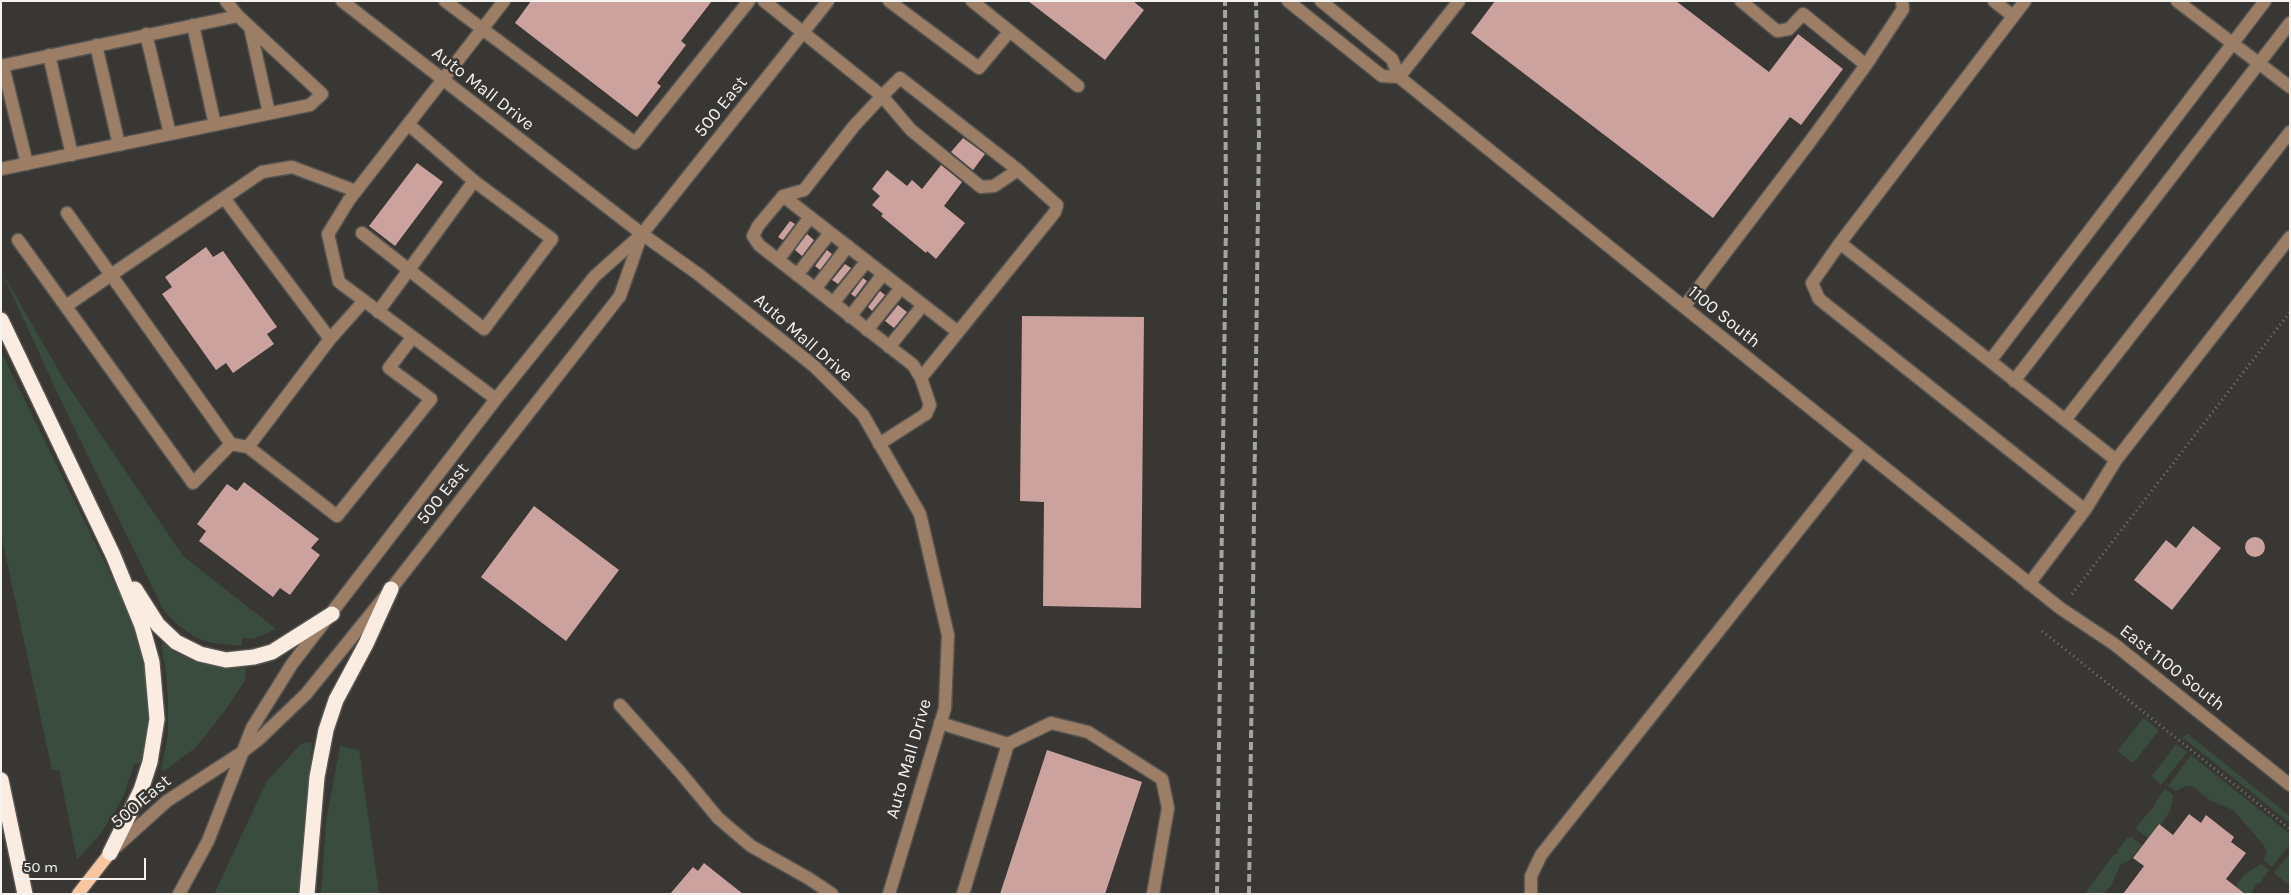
<!DOCTYPE html>
<html>
<head>
<meta charset="utf-8">
<style>
  body { margin:0 }
  #map { position:relative; width:2291px; height:895px; overflow:hidden; background:#393734; font-family:Karla,sans-serif }
  canvas { display:block }
  .frame { position:absolute; inset:0; border:2px solid #f4f3f0; pointer-events:none }
  .scale { position:absolute; left:15px; top:858px; width:131px; height:22px; box-sizing:border-box; border:2px solid #f4f3f0; border-top:0; padding-left:6px; font-size:15px; line-height:18px; white-space:nowrap; color:#f4f3f0; -webkit-text-stroke:4px #393734; paint-order:stroke }
</style>
</head>
<body>
<div id="map">
<canvas width="2291" height="895"></canvas>
<div class="frame"></div>
<div class="scale">50 m</div>
</div>
<script>
const c = document.querySelector('canvas').getContext('2d');
c.lineJoin = 'round';
function fillPath(path, color) {
  c.fillStyle = color;
  c.fill(path, 'evenodd');
}
function poly(rows) {
  const path = new Path2D();
  for (const r of rows) {
    if (r.length === 3) {
      path.moveTo(r[0] + r[2], r[1]);
      path.arc(r[0], r[1], r[2], 0, 2 * Math.PI);
      continue;
    }
    path.moveTo(r[0], r[1]);
    for (let i = 2; i < r.length; i += 2) path.lineTo(r[i], r[i + 1]);
  }
  return path;
}
function trace(path, color, width, dash) {
  c.strokeStyle = color;
  c.lineWidth = width;
  c.lineCap = dash ? 'butt' : 'round';
  c.setLineDash(dash || []);
  c.stroke(path);
}
function label(font, color, halo, rows, align = 'center') {
  c.font = font + ' Karla,sans-serif';
  c.lineWidth = 5;
  c.setLineDash([]);
  c.textBaseline = 'middle';
  c.strokeStyle = halo;
  c.fillStyle = color;
  for (const [text, x, y, turn = 0] of rows) {
    c.save();
    c.translate(x, y);
    c.rotate((+turn || 0) * Math.PI / 180);
    c.textAlign = isNaN(turn) ? turn : align;
    if (halo) c.strokeText(text, 0, 0);
    c.fillText(text, 0, 0);
    c.restore();
  }
}
fillPath(poly([
  [1,270,64,380,183,556,276,629,252,639,242,638,242,646,213,643,196,638,178,625,164,611,62,403],
  [1,352,108,569,135,627,145,663,150,712,142,763,134,764,124,795,113,815,98,837,77,860,59,770,52,770,1,534],
  [164,643,175,652,194,661,227,669,245,668,246,679,224,712,195,748,164,771,161,770,168,734,168,702,166,670,161,646],
  [2143,718,2159,730,2135,761,2131,762,2118,751],
  [2188,734,2290,816,2290,823,2182,737],
  [306,742,312,743,311,757,305,812,299,894,214,894,267,781,300,745],
  [2176,744,2187,752,2161,785,2152,776],
  [340,746,359,750,379,894,321,894,326,822],
  [2191,755,2290,834,2290,844,2272,867,2263,860,2267,853,2264,845,2233,810,2209,800,2194,787,2185,786,2176,791,2168,786],
  [2165,789,2173,795,2170,811,2161,825,2158,824,2148,838,2136,829,2137,826,2156,804,2155,802],
  [2131,837,2142,845,2130,860,2120,865,2111,886,2103,894,2089,894,2086,891,2114,855,2118,853,2117,851,2127,838],
  [2290,853,2290,886,2274,873],
  [2261,864,2269,870,2260,883,2257,883,2251,894,2230,894,2244,875]
]), '#394c3d');
fillPath(poly([
  [531,1,712,1,681,41,686,45,657,83,661,86,637,117,515,23],
  [1028,1,1133,1,1144,10,1105,60],
  [1495,1,1676,1,1769,72,1798,34,1843,69,1801,125,1790,117,1713,218,1471,33],
  [963,138,985,154,973,170,951,152],
  [417,163,443,182,395,246,369,226],
  [941,165,962,182,944,206,965,223,936,259,927,251,926,253,881,216,883,214,872,205,880,196,872,189,887,170,907,186,912,180,922,189],
  [790,221,795,224,783,240,778,237],
  [807,234,814,240,802,256,795,250],
  [206,247,213,257,223,251,277,327,267,334,274,344,233,373,226,363,216,370,162,294,172,287,165,277],
  [827,250,832,254,820,270,815,266],
  [845,264,851,268,838,284,832,280],
  [863,278,867,281,855,297,851,294],
  [880,291,885,295,872,311,868,307],
  [898,305,907,312,894,328,885,321],
  [1022,316,1144,317,1141,608,1043,606,1044,502,1020,501],
  [244,482,319,539,311,548,320,555,290,595,280,588,273,597,199,541,206,531,197,524,227,484,237,491],
  [534,506,619,570,566,641,481,577],
  [2193,526,2221,548,2172,610,2134,580,2166,540,2176,548],
  [2255,547,10],
  [1047,750,1142,782,1105,894,1000,894],
  [2189,814,2201,823,2206,815,2234,837,2231,842,2246,853,2226,879,2245,894,2123,894,2144,866,2133,858,2159,824,2173,835],
  [704,863,743,894,670,894,693,867,698,871]
]), '#cca29f');
const minor = poly([
  [226,1,238,16],
  [342,1,642,234,698,274,814,366,863,415,920,514,948,635,945,708,889,894],
  [445,1,635,143,749,1],
  [764,1,882,96,854,126,804,190,783,196,758,226,753,236,759,245,913,365,921,378,930,405,926,414,879,444],
  [889,1,979,68,1009,32],
  [972,1,1078,86],
  [1288,1,1382,76,1399,77],
  [1321,1,1392,59,1399,77,1684,307,2060,608,2114,644,2290,785],
  [1741,1,1777,31,1789,29,1803,14,1866,65],
  [1994,1,2013,16],
  [2025,1,1840,243,2065,420,2290,132],
  [2177,1,2290,87],
  [193,25,215,125],
  [250,27,269,113],
  [146,34,170,134],
  [96,45,119,145],
  [49,55,72,155],
  [1,66,238,16,322,94,310,105,1,169],
  [3,66,27,164],
  [1399,77,1459,1],
  [356,191,292,167,262,172,111,275,231,444,248,447,337,516,431,399,389,368,412,338],
  [783,196,958,332],
  [224,198,330,339],
  [362,233,484,329,552,239,474,181,409,125],
  [18,240,193,483,231,444],
  [1840,243,1812,283,1819,299,2085,510],
  [778,260,810,217],
  [797,275,830,233],
  [815,289,848,246],
  [833,303,867,261],
  [66,306,111,275,67,213],
  [1684,307,1809,143,1866,65,1903,9,1902,1],
  [378,312,474,181],
  [850,317,883,274],
  [867,330,901,288],
  [889,347,923,305],
  [1990,361,2265,1],
  [921,378,1055,212,1057,205,1018,170,900,78,882,96,911,130,981,187,994,186,1018,170],
  [2014,381,2290,23],
  [496,399,339,282,328,234,349,200,504,1],
  [2065,420,2116,460],
  [248,447,330,339,364,301],
  [2029,584,2085,510,2116,460,2290,237],
  [620,705,680,772,718,818,751,846,808,878,832,894],
  [940,723,1008,744,1051,723,1088,732,1162,779,1168,808,1153,894],
  [116,847,167,801,241,753,259,739,306,694,391,589,620,296,641,236],
  [179,894,208,841,252,728,292,664,496,399,595,276,642,234,828,1],
  [963,894,1008,744],
  [1531,894,1531,876,1541,855,1862,450]
]);
const major = poly([
  [78,894,110,853]
]);
const highway = poly([
  [1,320,113,555,142,626,152,662,157,719,150,762,141,790,110,853],
  [135,589,158,625,176,642,200,654,226,660,254,657,272,652,332,614],
  [1,780,25,894],
  [307,894,317,777,326,730,336,700,366,644,391,589]
]);
trace(minor, '#575552', 15);
trace(major, '#575552', 15);
trace(highway, '#575552', 18);
trace(poly([
  [2072,594,2290,312],
  [2042,631,2290,829]
]), '#797774', 3, [1, 4]);
trace(minor, '#9c7e67', 12);
trace(major, '#f7c5a0', 12);
trace(highway, '#fbece1', 15);
trace(poly([
  [1217,894,1226,223,1225,1],
  [1249,894,1259,133,1256,1]
]), '#a5a4a1', 4, [8, 4]);
label('18px', '#f4f3f0', '#393734', [
  ["Auto Mall Drive",483,89,38],
  ["500 East",721,107,-51],
  ["1100 South",1724,317,39],
  ["Auto Mall Drive",803,338,41],
  ["500 East",443,494,-52],
  ["East 1100 South",2172,668,38],
  ["Auto Mall Drive",909,759,-74],
  ["500 East",141,802,-40]
]);
</script>
</body>
</html>
